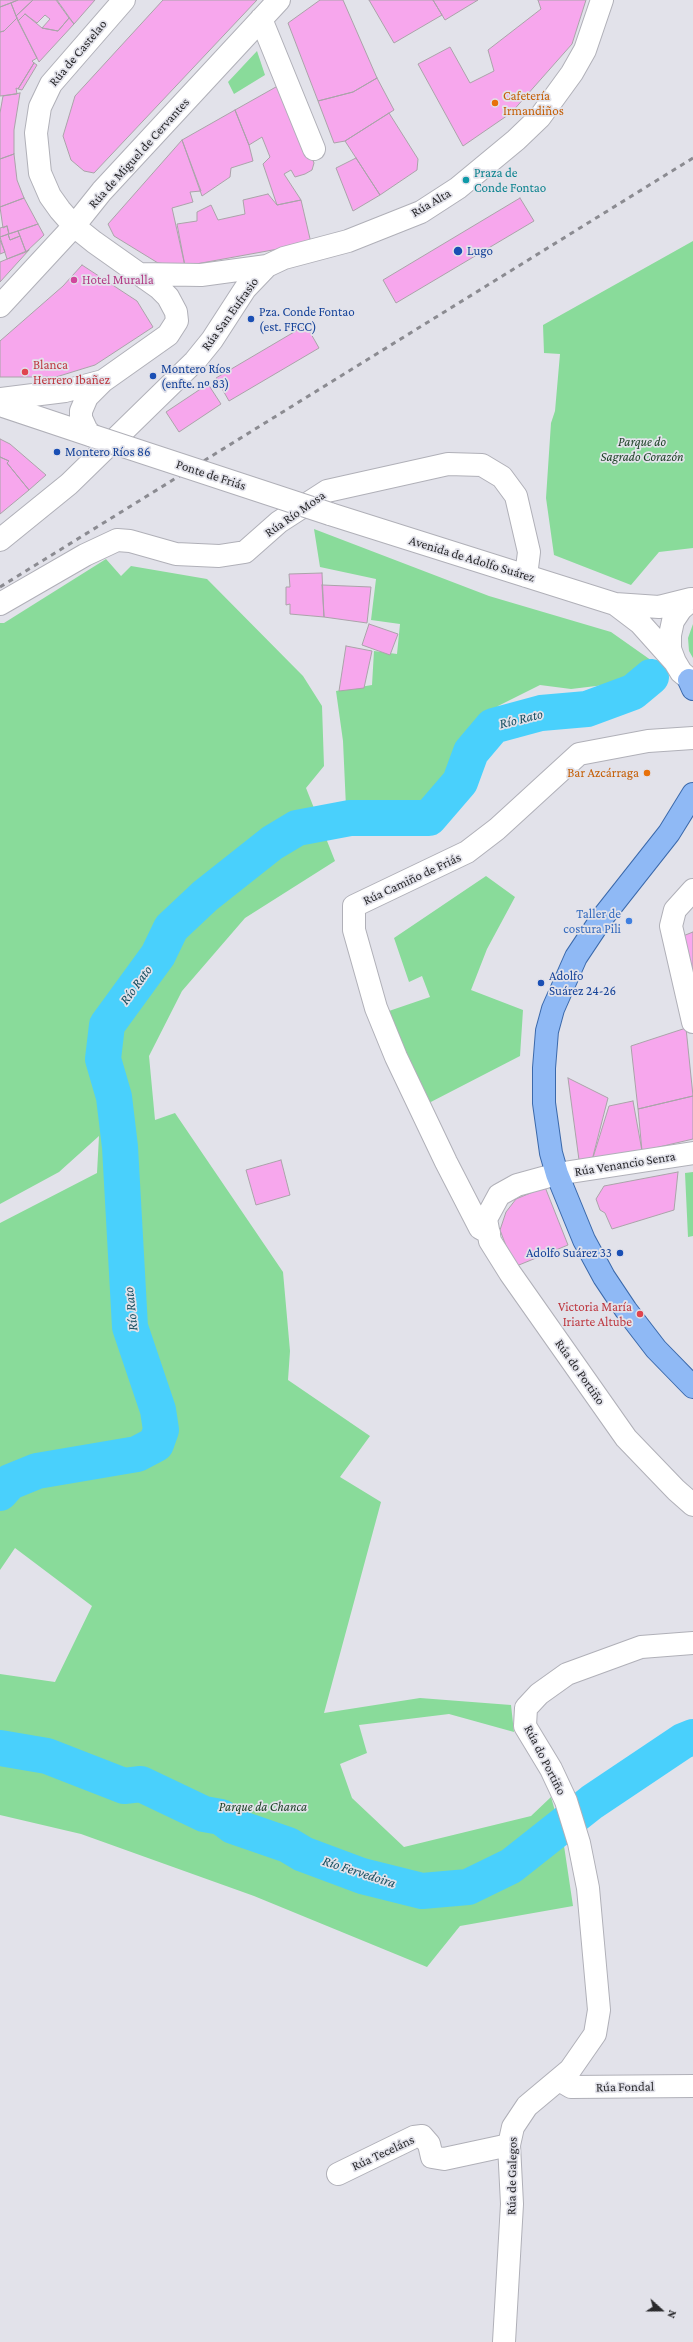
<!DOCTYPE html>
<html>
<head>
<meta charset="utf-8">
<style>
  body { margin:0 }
  #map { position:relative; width:693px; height:2342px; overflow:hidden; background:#e2e2ea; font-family:"Crimson Pro",serif }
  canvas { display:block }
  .north { position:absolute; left:641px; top:2290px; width:40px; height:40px; -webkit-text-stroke:3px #e2e2ea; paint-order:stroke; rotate:111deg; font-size:11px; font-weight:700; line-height:16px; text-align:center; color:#29292c }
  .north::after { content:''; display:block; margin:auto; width:14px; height:18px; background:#29292c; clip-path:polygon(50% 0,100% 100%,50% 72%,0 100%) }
</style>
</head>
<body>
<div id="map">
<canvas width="693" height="2342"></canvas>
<div class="north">N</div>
</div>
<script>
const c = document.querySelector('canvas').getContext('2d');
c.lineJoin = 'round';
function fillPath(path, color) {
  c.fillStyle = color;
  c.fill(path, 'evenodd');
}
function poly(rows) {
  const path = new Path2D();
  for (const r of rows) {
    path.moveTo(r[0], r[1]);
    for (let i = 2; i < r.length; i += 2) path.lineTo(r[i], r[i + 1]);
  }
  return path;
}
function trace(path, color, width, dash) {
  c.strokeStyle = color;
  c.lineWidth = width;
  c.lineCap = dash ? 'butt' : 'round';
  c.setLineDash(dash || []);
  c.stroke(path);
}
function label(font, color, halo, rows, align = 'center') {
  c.font = font + ' "Crimson Pro",serif';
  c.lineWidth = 3.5;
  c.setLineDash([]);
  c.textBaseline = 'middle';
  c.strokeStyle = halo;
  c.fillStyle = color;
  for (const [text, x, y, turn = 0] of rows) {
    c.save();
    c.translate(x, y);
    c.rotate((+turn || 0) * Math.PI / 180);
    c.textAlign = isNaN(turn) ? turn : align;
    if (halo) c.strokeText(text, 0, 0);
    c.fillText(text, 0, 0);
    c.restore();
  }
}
fillPath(poly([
  [257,51,265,75,234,94,228,82],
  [693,241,693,548,659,552,631,585,554,555,546,498,551,423,555,411,560,354,544,353,543,325],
  [314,529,489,596,611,632,655,663,645,677,638,681,571,689,540,685,498,706,445,794,426,812,396,811,364,805,346,807,343,741,336,691,372,685,374,651,397,654,400,624,371,620,376,579,320,567],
  [106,559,121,576,131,566,207,579,303,676,322,706,324,766,306,788,335,861,245,918,182,991,149,1056,155,1120,175,1113,283,1272,290,1351,288,1380,370,1436,340,1477,381,1502,324,1713,420,1698,511,1705,514,1732,449,1714,359,1725,367,1753,340,1764,352,1798,404,1847,531,1816,551,1797,563,1839,573,1906,460,1926,427,1967,254,1896,81,1834,0,1815,0,1674,55,1682,92,1606,15,1548,0,1570,0,1223,97,1173,99,1136,59,1172,0,1204,0,623,4,623],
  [693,624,693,658,689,651,688,638],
  [486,876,515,897,487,949,471,990,523,1010,520,1056,425,1105,386,1012,430,997,422,976,409,982,394,938],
  [693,1172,693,1236,688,1237,685,1173]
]), '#89db9a');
trace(poly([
  [0,1493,10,1482,37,1471,137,1454,156,1444,161,1430,158,1410,130,1327,120,1147,114,1097,103,1059,107,1025,158,955,171,928,205,896,272,843,297,828,350,818,429,818,460,782,471,752,493,726,541,713,587,709,633,692,651,677],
  [0,1748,47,1756,124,1786,141,1784,204,1814,221,1817,233,1826,288,1845,303,1854,362,1876,422,1891,468,1887,511,1866,592,1802,683,1741,693,1737]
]), '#49d0fc', 36);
const building = poly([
  [0,0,18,0,0,7,0,0],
  [18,0,33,0,16,16,11,3,18,0],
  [33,0,56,0,69,18,58,31,42,28,50,19,45,15,37,23,25,14,18,21,16,16,33,0],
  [57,0,95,0,74,24,57,0],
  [163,0,257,0,94,173,84,171,71,160,63,136,75,96,163,0],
  [320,0,343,0,377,78,353,92,318,101,288,23,320,0],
  [369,0,433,0,442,15,394,43,369,0],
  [433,0,478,0,445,20,433,0],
  [538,0,586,0,572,44,511,113,463,146,418,64,450,47,470,83,494,71,488,50,541,9,538,0],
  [11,3,17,18,4,31,0,32,0,7,11,3],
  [25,14,42,28,58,31,69,18,74,24,39,62,18,21,25,14],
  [17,18,37,58,32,61,34,63,18,89,16,88,17,94,0,96,0,32,4,31,17,18],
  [34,63,37,65,22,90,18,89,34,63],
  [377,78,394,110,345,141,334,143,318,101,353,92,377,78],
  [283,83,314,163,312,170,305,174,295,177,291,170,284,174,301,200,277,205,263,164,270,157,262,137,249,145,235,110,283,83],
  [20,93,14,130,14,154,0,159,0,113,3,96,20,93],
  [235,110,249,145,253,161,231,168,230,177,202,196,182,140,235,110],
  [389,113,418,159,417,170,380,195,345,141,389,113],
  [182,140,201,191,190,192,193,202,172,208,185,266,158,263,114,236,108,224,182,140],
  [14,154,17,180,24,198,0,207,0,159,14,154],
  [356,158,380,195,353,211,336,168,356,158],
  [268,194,277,205,301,200,311,243,185,266,177,224,197,221,197,212,211,205,218,220,245,214,243,200,268,194],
  [24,198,38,224,9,234,7,226,3,228,0,207,24,198],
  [520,198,534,221,396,303,383,280,520,198],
  [38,224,44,235,26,252,18,231,38,224],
  [7,226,9,234,0,237,0,228,7,226],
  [18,231,20,236,10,240,8,234,18,231],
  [8,234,10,240,20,236,26,252,7,259,0,237,8,234],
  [0,240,5,252,0,254,0,240],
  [29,250,0,282,0,262,29,250],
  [82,265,137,301,153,327,95,365,56,377,0,377,0,341,63,286,82,265],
  [306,325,319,348,229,401,216,378,306,325],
  [208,384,221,404,179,432,166,412,208,384],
  [0,439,10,444,46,475,29,490,7,463,9,461,0,457,0,439],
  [0,457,9,461,7,463,29,490,0,514,0,457],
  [322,573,324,617,290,614,290,604,286,605,286,587,290,587,289,574,322,573],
  [322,585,371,587,367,623,324,617,322,585],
  [369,624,398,634,390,655,362,645,369,624],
  [346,646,372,651,364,688,339,691,346,646],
  [693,932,693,980,683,936,693,932],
  [686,1028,693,1096,638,1109,631,1046,686,1028],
  [568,1078,608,1098,591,1164,579,1160,568,1078],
  [693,1096,693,1139,642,1151,638,1109,693,1096],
  [633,1101,642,1151,591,1164,609,1106,633,1101],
  [281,1160,290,1195,256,1205,246,1170,281,1160],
  [678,1172,674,1210,612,1229,605,1213,600,1210,596,1199,604,1186,678,1172],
  [545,1187,568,1245,514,1267,500,1230,506,1212,516,1199,545,1187]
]);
fillPath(building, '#f7a7ed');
trace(building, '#aaa3a9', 1);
const minor = poly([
  [261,19,314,149],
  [139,274,201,275,267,266],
  [0,306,74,226,102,191,279,0],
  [0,399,65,391,103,381],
  [0,405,93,436],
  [93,436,87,431,81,418,81,411,87,397,103,381,168,335,177,321,176,312,168,297,159,288,94,242,74,226,60,210,50,196,40,173,36,133,40,107,51,84,124,0],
  [330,514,615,604,659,607,691,599],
  [0,540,69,484,195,361,212,340,245,289,267,266,284,258,348,241,421,212,458,188,516,140,540,117,572,73,585,50,602,0],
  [693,599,681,609,673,621,670,635,670,649,675,662,681,672,693,682],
  [0,604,85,555,117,540,130,541,176,554,219,556,245,552,279,522,327,491,448,464,482,465,502,477,516,496,529,552,526,576],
  [615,604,640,623,674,661],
  [693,890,675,910,671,926,693,1022],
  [693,1153,557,1174,517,1185,499,1195,486,1219,490,1241,510,1273,626,1438,676,1490,693,1505],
  [489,1233,480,1228,446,1162,396,1057,376,1008,354,930,354,906,467,852,497,829,579,754,648,741,693,738],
  [559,2080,571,2087,693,2086],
  [338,2174,414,2137,422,2136,429,2144,432,2157,444,2159,509,2145],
  [504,2342,512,2204,509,2145,513,2127,527,2106,570,2070,595,2034,599,2010,588,1888,579,1843,566,1801,551,1769,525,1726,526,1708,539,1694,567,1674,641,1647,693,1643]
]);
const major = poly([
  [689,680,693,689],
  [693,794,669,833,602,918,576,957,553,1009,547,1031,544,1068,544,1103,551,1153,557,1174,584,1240,604,1277,626,1310,656,1349,693,1387]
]);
trace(minor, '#b0b0b8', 24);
trace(major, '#3b69ab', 24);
trace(minor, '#fff', 22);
trace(major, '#8fb9f5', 22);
trace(poly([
  [0,587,693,158]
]), '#8b8b91', 3, [5, 5]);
const minorBridge = poly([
  [93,436,330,514]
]);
trace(minorBridge, '#b0b0b8', 24, []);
trace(minorBridge, '#fff', 22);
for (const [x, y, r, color] of [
  [495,103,4,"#e8710a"],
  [466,180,4,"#0f9aa8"],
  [458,251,5,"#1a4fb4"],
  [74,280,4,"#d1479c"],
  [251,319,4,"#1a4fb4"],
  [25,372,4,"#e0444e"],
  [153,376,4,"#1a4fb4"],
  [57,452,4,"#1a4fb4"],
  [647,773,4,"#e8710a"],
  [629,921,4,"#3f7fe0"],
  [541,983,4,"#1a4fb4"],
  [620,1253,4,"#1a4fb4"],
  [640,1314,4,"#e0444e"]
]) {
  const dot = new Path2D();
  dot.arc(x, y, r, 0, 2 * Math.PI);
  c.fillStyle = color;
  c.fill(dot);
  trace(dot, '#e2e2ea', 1.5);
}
label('13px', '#29292c', '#e2e2ea', [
  ["Rúa de Castelao",78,53,-50],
  ["Rúa de Miguel de Cervantes",139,153,-48],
  ["Rúa Alta",431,203,-30],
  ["Rúa San Eufrasio",230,314,-54],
  ["Ponte de Friás",211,475,18],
  ["Rúa Río Mosa",295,514,-35],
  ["Avenida de Adolfo Suárez",472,559,17],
  ["Rúa Camiño de Friás",412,879,-25],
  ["Rúa Venancio Senra",625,1164,-9],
  ["Rúa do Portiño",580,1372,55],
  ["Rúa do Portiño",545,1760,63],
  ["Rúa Fondal",625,2087,-1],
  ["Rúa Teceláns",383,2153,-25],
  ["Rúa de Galegos",512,2176,-89]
]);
label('13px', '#c56008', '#e2e2ea', [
  ["Cafetería",503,96],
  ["Irmandiños",503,111],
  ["Bar Azcárraga",639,773,"right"]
], 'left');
label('13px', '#0d838f', '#e2e2ea', [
  ["Praza de",474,173],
  ["Conde Fontao",474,188]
], 'left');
label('13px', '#164399', '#e2e2ea', [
  ["Lugo",467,251],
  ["Pza. Conde Fontao",259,312],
  ["(est. FFCC)",259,327],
  ["Montero Ríos",161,369],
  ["(enfte. nº 83)",161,384],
  ["Montero Ríos 86",65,452],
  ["Adolfo",549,976],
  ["Suárez 24-26",549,991],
  ["Adolfo Suárez 33",612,1253,"right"]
], 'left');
label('13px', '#b23c85', '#e2e2ea', [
  ["Hotel Muralla",82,280]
], 'left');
label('13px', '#be3a42', '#e2e2ea', [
  ["Blanca",33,365],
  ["Herrero Ibañez",33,380],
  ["Victoria María",632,1307,"right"],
  ["Iriarte Altube",632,1322,"right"]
], 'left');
label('italic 13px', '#1a3e23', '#e2e2ea', [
  ["Parque do",642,442],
  ["Sagrado Corazón",642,457],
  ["Parque da Chanca",263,1807]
]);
label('13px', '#366cbe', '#e2e2ea', [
  ["Taller de",621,914],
  ["costura Pili",621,929]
], 'right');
label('italic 14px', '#174f61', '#e2e2ea', [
  ["Río Rato",521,719,-14],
  ["Río Rato",136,985,-54],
  ["Río Rato",131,1309,-96],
  ["Río Fervedoira",359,1872,18]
]);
</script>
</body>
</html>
